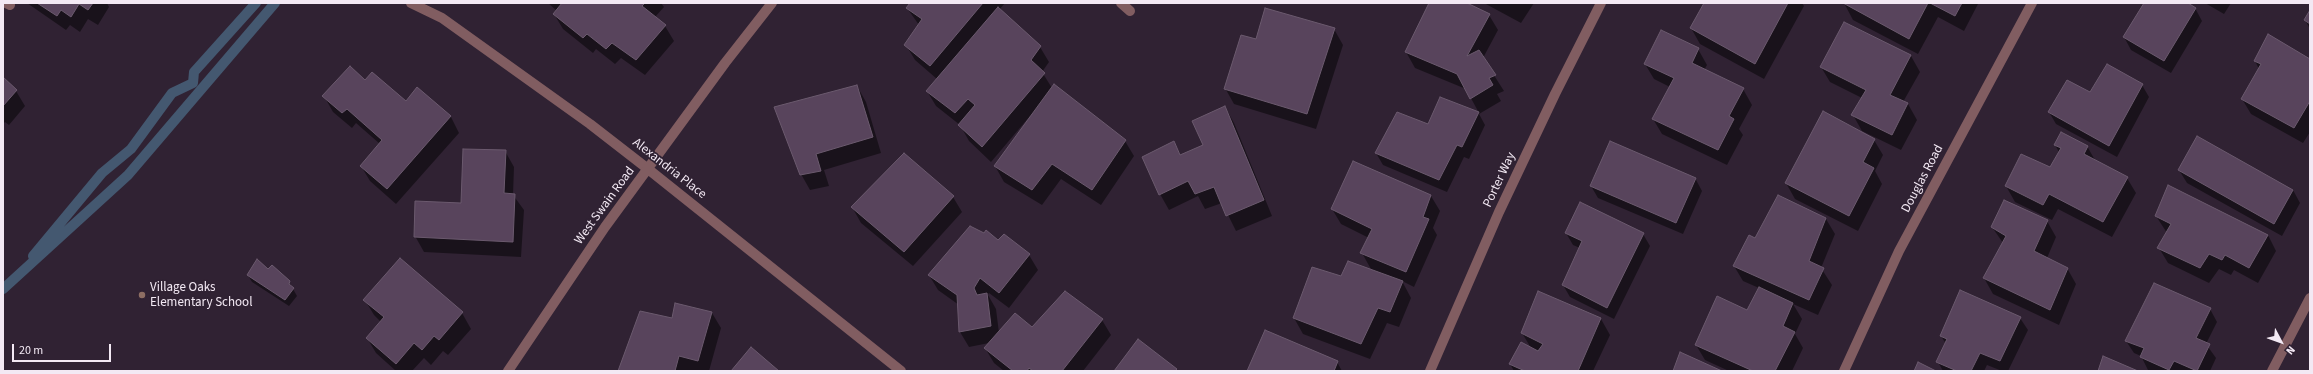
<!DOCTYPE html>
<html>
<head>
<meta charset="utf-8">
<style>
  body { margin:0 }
  #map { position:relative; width:2313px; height:374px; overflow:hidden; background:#302233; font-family:"Source Sans 3",sans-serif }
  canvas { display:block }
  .frame { position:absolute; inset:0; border:4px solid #f3e9f4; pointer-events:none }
  .north { position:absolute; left:2261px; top:322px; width:40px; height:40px; -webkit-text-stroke:3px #302233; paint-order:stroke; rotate:131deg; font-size:11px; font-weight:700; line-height:16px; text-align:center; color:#f3e9f4 }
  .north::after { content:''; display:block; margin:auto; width:14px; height:18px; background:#f3e9f4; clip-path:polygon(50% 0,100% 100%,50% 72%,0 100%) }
  .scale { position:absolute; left:12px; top:344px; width:99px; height:18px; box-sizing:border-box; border:2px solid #f3e9f4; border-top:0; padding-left:5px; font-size:12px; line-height:14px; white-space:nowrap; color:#f3e9f4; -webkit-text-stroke:3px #302233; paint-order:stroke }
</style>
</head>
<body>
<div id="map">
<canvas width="2313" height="374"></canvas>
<div class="frame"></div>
<div class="north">N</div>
<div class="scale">20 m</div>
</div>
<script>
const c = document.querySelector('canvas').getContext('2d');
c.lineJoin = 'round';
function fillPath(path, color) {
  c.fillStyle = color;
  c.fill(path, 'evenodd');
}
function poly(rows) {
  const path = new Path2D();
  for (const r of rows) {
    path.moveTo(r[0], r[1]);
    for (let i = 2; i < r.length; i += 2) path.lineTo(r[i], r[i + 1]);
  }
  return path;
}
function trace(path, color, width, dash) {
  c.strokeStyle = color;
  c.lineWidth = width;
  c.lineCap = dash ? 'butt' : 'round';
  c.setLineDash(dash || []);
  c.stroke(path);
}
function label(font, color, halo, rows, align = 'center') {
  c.font = font + ' "Source Sans 3",sans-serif';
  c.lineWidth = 3.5;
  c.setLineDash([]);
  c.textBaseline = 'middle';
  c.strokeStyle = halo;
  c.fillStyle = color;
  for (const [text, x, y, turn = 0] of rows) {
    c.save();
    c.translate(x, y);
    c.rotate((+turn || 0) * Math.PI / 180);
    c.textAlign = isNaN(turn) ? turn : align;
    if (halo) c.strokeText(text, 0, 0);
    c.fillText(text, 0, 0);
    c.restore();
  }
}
fillPath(poly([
  [27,3,107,3,109,7,98,25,88,19,80,32,70,25,66,30],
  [548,3,661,3,664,7,655,17,665,26,674,41,645,75,621,58,615,64,596,49,593,53,563,29,554,14,557,11],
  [911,3,1005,3,999,10,1040,47,1049,62,1042,72,1052,88,1125,141,1134,156,1101,205,1061,179,1042,205,1004,182,995,166,1031,117,1030,116,991,162,969,141,960,125,936,106,927,91,937,79,915,60,906,45,919,25,907,8],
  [1430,3,1465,3,1489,15,1498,30,1483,58,1504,91,1497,94,1501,101,1479,114,1485,125,1469,159,1464,157,1447,192,1383,165,1376,153,1428,125,1441,98,1479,113,1466,89,1415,68,1406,52],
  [1484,3,1534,3,1521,23],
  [1706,3,1802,3,1804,6,1764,79,1700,44,1691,28],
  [1844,3,1978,3,1978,4,1964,31,1938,17,1918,54,1853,20],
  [2145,3,2186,3,2195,8,2202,21,2171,73,2131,50,2124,37],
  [2205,3,2231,3,2224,14],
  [2310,12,2310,29,2305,20],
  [1845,23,1911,56,1920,72,1903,102,1908,104,1917,120,1901,150,1862,131,1853,115,1862,98,1830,82,1821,67],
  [1334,29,1343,45,1316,129,1234,104,1225,88],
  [1698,49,1707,65,1704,70,1743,89,1752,105,1739,129,1743,135,1727,165,1662,134,1653,119,1670,87,1654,79,1645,64],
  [2310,60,2310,132,2303,143,2251,114,2242,99,2259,69,2255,61],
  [3,79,16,91,25,106,9,125,5,122,3,124],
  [365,81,406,102,417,89,451,117,459,133,396,204,370,181,361,166,380,144,356,123,352,128,333,112,324,96],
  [2142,85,2149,97,2117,157,2056,124,2049,112],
  [857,86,866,102,881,153,824,170,829,186,810,190,801,174],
  [1225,107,1234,123,1272,216,1236,231,1222,203,1205,209,1198,196,1169,210,1160,194,1174,143,1181,156,1205,146],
  [1874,140,1883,155,1875,171,1882,184,1858,231,1795,199,1786,183],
  [2055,145,2087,146,2096,162,2127,178,2136,193,2112,237,2058,209,2052,220,2015,202,2006,186,2051,168,2059,152],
  [505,151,514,167,513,195,524,210,521,257,424,252,415,236,462,204],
  [1354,162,1431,196,1440,211,1433,228,1437,235,1414,287,1402,281,1411,298,1399,327,1387,323,1370,359,1303,334,1294,318,1342,277,1372,271,1362,253,1369,238,1341,224,1332,209],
  [2179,170,2293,190,2300,203,2282,236,2187,183],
  [1695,178,1702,191,1683,234,1598,198,1591,186],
  [953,197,962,212,913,266,861,223,852,207],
  [2156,216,2268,235,2276,251,2258,283,2234,270,2231,275,2219,269,2209,283,2168,263,2159,248,2167,233],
  [1826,219,1835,234,1821,268,1832,285,1818,315,1793,304,1802,319,1795,334,1803,348,1792,371,1729,371,1705,360,1696,345,1748,311,1759,288,1743,281,1734,266,1756,240],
  [2047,221,2056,237,2047,258,2067,268,2076,284,2059,325,1993,294,1984,278,2003,243,1992,227],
  [1566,233,1643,234,1650,246,1614,319,1570,297,1563,285,1580,248,1573,245],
  [999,242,1029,255,1038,270,1009,308,989,293,988,295,996,309,999,333,1102,320,1111,335,1083,371,1004,371,994,363,985,348,989,343,969,347,960,332,959,305,938,290,929,275],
  [401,259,462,313,471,329,448,355,443,351,431,365,424,358,412,371,396,371,376,353,367,338,381,322,374,315,365,300],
  [268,270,289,282,297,296,289,306,252,282,248,275],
  [1538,292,1601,319,1610,335,1593,371,1514,371,1510,364,1531,348,1522,333],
  [2210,309,2217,322,2206,344,2216,358,2210,371,2152,371,2148,370,2141,356,2134,353,2126,341],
  [712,313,721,328,709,371,619,371,673,319],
  [2020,318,2028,330,2008,371,2002,371,1987,365,1984,371,1943,371,1938,362,1946,344,1941,336],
  [1337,362,1342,371,1248,371]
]), '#0007');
trace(poly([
  [33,256,102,173,131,149,172,93,193,83,194,72,256,3],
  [3,289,128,175,275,3]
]), '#445870', 10);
const building = poly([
  [37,3,93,3,88,10,79,4,71,17,61,10,57,16,37,3],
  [562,3,645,3,642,6,666,25,636,60,612,43,606,49,587,34,583,38,553,14,562,3],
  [910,3,983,3,930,66,904,45,922,19,906,8,910,3],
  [1429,3,1467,3,1490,14,1467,56,1479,50,1496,75,1489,78,1493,85,1470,99,1457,74,1405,52,1429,3],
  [1704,3,1788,3,1755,64,1690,28,1704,3],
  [1843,3,1928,3,1909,39,1843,3],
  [1930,3,1962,3,1955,16,1930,3],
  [2144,3,2188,3,2196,8,2164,61,2123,37,2144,3],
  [998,7,1041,46,1031,60,1045,73,982,147,958,125,975,105,968,99,955,113,926,91,998,7],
  [1265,8,1335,28,1307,114,1224,89,1241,35,1256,39,1265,8],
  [2310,10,2310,24,2304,20,2310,10],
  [1844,22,1911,55,1890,95,1908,103,1892,135,1851,115,1866,90,1820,67,1844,22],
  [1661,30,1699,48,1692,63,1744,88,1729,116,1734,119,1718,150,1652,119,1674,78,1644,64,1661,30],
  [2268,34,2310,59,2310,101,2294,128,2241,99,2261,64,2254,61,2268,34],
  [2107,64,2143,84,2109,146,2048,112,2067,80,2090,92,2107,64],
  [350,66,365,80,372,72,406,101,417,87,451,116,387,189,360,166,382,140,347,109,342,113,322,96,350,66],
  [3,77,17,90,3,106,3,77],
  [1054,84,1126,140,1092,190,1052,164,1032,190,994,166,1054,84],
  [857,85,873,137,816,154,821,171,800,175,774,107,857,85],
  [1440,97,1479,112,1462,147,1457,145,1439,180,1375,153,1397,112,1428,124,1440,97],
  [1225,106,1264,200,1226,216,1214,187,1195,194,1188,181,1159,195,1142,157,1174,141,1180,155,1203,145,1192,121,1225,106],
  [1823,111,1875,139,1863,162,1874,168,1849,216,1785,183,1823,111],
  [2061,132,2088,146,2084,154,2128,177,2103,222,2049,194,2043,205,2005,186,2021,154,2050,167,2061,148,2054,145,2061,132],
  [2197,136,2293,190,2274,224,2178,170,2197,136],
  [1610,141,1696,178,1676,223,1590,186,1610,141],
  [463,149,506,150,504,193,515,194,513,242,414,237,415,201,461,203,463,149],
  [904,153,954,196,904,252,851,207,904,153],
  [1353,161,1431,195,1423,217,1429,219,1406,272,1360,253,1372,229,1331,209,1353,161],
  [2168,185,2268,235,2249,268,2225,255,2222,260,2209,254,2200,268,2157,248,2171,224,2155,216,2168,185],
  [1778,195,1826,218,1809,261,1824,268,1809,300,1733,266,1749,235,1755,238,1778,195],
  [2004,200,2048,220,2034,251,2068,268,2050,310,1983,278,2006,236,1991,227,2004,200],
  [1580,202,1644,233,1607,308,1562,285,1582,241,1565,233,1580,202],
  [970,226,984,233,986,230,998,240,1004,234,1030,254,999,293,980,278,974,288,977,295,987,293,991,326,959,332,957,295,928,275,970,226],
  [400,258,463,312,439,340,434,336,422,350,414,343,396,364,366,338,384,317,363,300,400,258],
  [257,259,268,269,272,265,290,281,289,284,294,288,285,300,247,275,257,259],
  [1348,261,1403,281,1390,312,1378,308,1361,344,1293,318,1312,267,1341,276,1348,261],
  [2154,283,2211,308,2196,338,2210,344,2197,371,2174,361,2169,370,2140,357,2144,348,2125,341,2154,283],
  [1759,287,1793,303,1783,326,1795,332,1775,371,1753,371,1695,345,1717,296,1747,310,1759,287],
  [1960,290,2021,317,2000,361,1980,353,1971,371,1957,371,1936,362,1947,339,1940,336,1960,290],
  [1065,291,1103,319,1062,371,1033,371,1029,368,1027,371,1013,371,984,348,1015,313,1032,327,1065,291],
  [1538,291,1601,318,1578,371,1525,371,1509,364,1521,342,1538,351,1543,344,1521,333,1538,291],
  [675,303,712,312,698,361,679,356,675,371,618,371,640,311,672,318,675,303],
  [1265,330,1338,361,1334,371,1247,371,1265,330],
  [1138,339,1177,369,1175,371,1114,371,1138,339],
  [751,347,779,371,731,371,751,347],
  [1680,352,1722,371,1673,371,1680,352],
  [2103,356,2138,371,2098,371,2103,356],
  [1918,362,1936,371,1914,371,1918,362]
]);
fillPath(building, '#58445c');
trace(building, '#6b5a6e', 1);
trace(poly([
  [6,3,10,5]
]), '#815d61', 10);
trace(poly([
  [411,3,442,18,590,124,648,169],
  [1121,3,1130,11],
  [1430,371,1499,212,1555,94,1601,3],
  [1844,371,1899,251,2032,3],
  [2272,371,2310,298]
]), '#815d61', 10);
trace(poly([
  [648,169,901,371],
  [508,371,605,227,725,63,772,3]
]), '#815d61', 10);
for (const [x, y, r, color] of [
  [142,295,4,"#8d6e63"]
]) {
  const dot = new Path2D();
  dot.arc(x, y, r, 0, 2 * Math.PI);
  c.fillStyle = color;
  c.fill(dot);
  trace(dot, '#302233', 1.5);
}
label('13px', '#f3e9f4', '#302233', [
  ["Alexandria Place",669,169,38],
  ["Douglas Road",1923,179,-62],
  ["Porter Way",1500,180,-65],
  ["West Swain Road",605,206,-54]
]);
label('13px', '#f3e9f4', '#302233', [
  ["Village Oaks",150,288],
  ["Elementary School",150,303]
], 'left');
</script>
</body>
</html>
